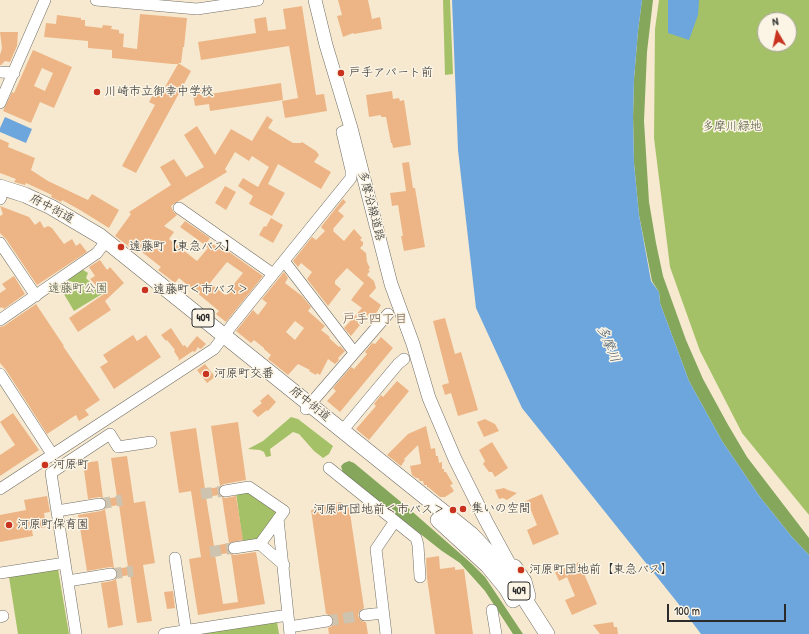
<!DOCTYPE html>
<html>
<head>
<meta charset="utf-8">
<style>
  body { margin:0 }
  #map { position:relative; width:809px; height:634px; overflow:hidden; background:#f6e9d0; font-family:"Patrick Hand",sans-serif }
  canvas { display:block }
  .north { position:absolute; left:757px; top:12px; width:40px; height:40px; box-sizing:border-box; background:#fcf5e5; border:1px solid #a8a49b; border-radius:50%; rotate:351deg; font-size:11px; font-weight:700; line-height:16px; text-align:center; color:#2b2b2b }
  .north::after { content:''; display:block; margin:auto; width:14px; height:18px; background:#c8321e; clip-path:polygon(50% 0,100% 100%,50% 72%,0 100%) }
  .scale { position:absolute; left:667px; top:604px; width:119px; height:18px; box-sizing:border-box; border:2px solid #2b2b2b; border-top:0; padding-left:5px; font-size:12px; line-height:14px; white-space:nowrap; color:#2b2b2b; -webkit-text-stroke:3px #fcf5e5; paint-order:stroke }
</style>
</head>
<body>
<div id="map">
<canvas width="809" height="634"></canvas>
<div class="north">N</div>
<div class="scale">100 m</div>
</div>
<script>
const c = document.querySelector('canvas').getContext('2d');
c.lineJoin = 'round';
function fillPath(path, color) {
  c.fillStyle = color;
  c.fill(path, 'evenodd');
}
function poly(rows) {
  const path = new Path2D();
  for (const r of rows) {
    path.moveTo(r[0], r[1]);
    for (let i = 2; i < r.length; i += 2) path.lineTo(r[i], r[i + 1]);
  }
  return path;
}
function trace(path, color, width, dash) {
  c.strokeStyle = color;
  c.lineWidth = width;
  c.lineCap = dash ? 'butt' : 'round';
  c.setLineDash(dash || []);
  c.stroke(path);
}
function label(font, color, halo, rows, align = 'center') {
  c.font = font + ' "Patrick Hand","Klee One",sans-serif';
  c.lineWidth = 3;
  c.setLineDash([]);
  c.textBaseline = 'middle';
  c.strokeStyle = halo;
  c.fillStyle = color;
  for (const [text, x, y, turn = 0] of rows) {
    c.save();
    c.translate(x, y);
    c.rotate((+turn || 0) * Math.PI / 180);
    c.textAlign = isNaN(turn) ? turn : align;
    if (halo) c.strokeText(text, 0, 0);
    c.fillText(text, 0, 0);
    c.restore();
  }
}
fillPath(poly([
  [443,0,450,0,453,74,445,75],
  [659,0,809,0,809,515,742,433,700,351,670,267,654,138,655,29],
  [765,20,789,20,789,44,765,44],
  [80,268,88,273,86,278,102,294,74,311,58,284],
  [291,417,298,419,333,446,329,454,323,458,314,451,299,434,293,432,270,449,271,456,266,457,264,452,260,450,248,449,263,441],
  [250,491,276,508,277,515,258,542,243,544,236,493],
  [58,569,69,634,18,634,9,577],
  [277,622,279,634,186,634]
]), '#a5c168');
fillPath(poly([
  [642,0,653,0,647,52,644,121,649,202,656,243,663,276,686,340,703,379,727,423,747,457,809,538,809,555,792,537,760,497,722,441,689,381,660,303,659,292,652,281,639,215,634,163,633,117,634,79,638,31],
  [349,461,354,463,407,507,472,564,485,577,523,634,513,634,485,591,460,563,442,551,343,473,341,466,344,463]
]), '#84a75c');
fillPath(poly([
  [452,0,642,0,638,31,634,79,633,117,634,163,639,215,651,281,659,292,660,303,689,381,722,441,760,497,792,537,809,555,809,634,701,634,677,602,522,408,476,308,458,150],
  [668,0,699,0,698,15,689,40,668,33],
  [5,117,32,129,26,143,0,132,0,128]
]), '#6da6dd');
fillPath(poly([
  [338,0,368,0,372,19,380,17,382,29,354,34,353,33,343,37,337,16,342,15],
  [302,6,316,95,324,94,327,111,285,118,282,101,298,98,289,46,201,60,198,42,256,33,254,19,266,17,268,31,286,29,283,9],
  [140,14,187,18,184,47,183,47,181,63,178,63,191,71,136,173,122,166,155,105,149,102,155,91,161,94,178,64,172,64,112,58,112,50,88,48,88,41,44,37,46,23,56,24,57,15,81,18,81,20,85,20,85,26,102,28,103,25,112,26,111,29,119,30,119,33,124,34,123,47,137,49],
  [0,32,18,32,17,46,10,62,5,61,1,65,0,65,0,55,2,48],
  [33,50,72,67,54,108,40,102,31,123,3,111,12,92,14,93],
  [42,68,53,73,45,91,34,86],
  [281,83,283,100,210,111,209,104,195,106,192,88,209,86,210,94],
  [392,91,393,99,399,98,400,101,404,100,411,145,393,148,392,143,391,143,386,117,381,117,381,115,369,117,366,95],
  [267,116,273,120,268,128,293,143,301,143,302,142,316,151,319,155,314,162,331,172,321,189,278,164,268,184,285,193,272,216,249,204,253,196,238,186,243,178,258,187,269,167,252,156,249,161,235,152,225,169,227,172,174,204,171,206,173,211,177,215,164,226,174,232,169,239,197,261,208,248,205,246,209,241,220,249,222,247,263,276,226,322,216,314,219,311,179,278,175,283,158,270,161,267,138,249,136,252,115,236,131,214,129,212,171,185,160,167,174,159,186,177,204,167,184,135,197,126,215,155,231,129,252,141],
  [227,262,243,273,225,295,210,283],
  [0,139,9,143,8,147,35,158,31,170,48,181,88,200,92,194,119,210,109,228,80,210,62,200,61,202,51,197,52,195,26,183,25,185,14,182,16,179,0,173],
  [409,162,413,188,415,188,425,247,404,251,401,236,403,236,398,205,392,206,390,193,406,191,402,163],
  [225,186,236,192,226,210,215,203],
  [343,199,346,202,338,211,344,216,333,229,334,230,333,231,344,241,354,229,362,238,360,240,363,242,363,245,360,248,366,253,367,262,370,268,368,270,370,271,367,275,374,281,376,288,369,296,381,305,374,317,369,314,351,336,344,328,362,308,351,300,364,283,347,268,335,281,335,284,341,289,328,306,307,279,312,272,301,263,298,267,293,261,312,237,316,240,325,231,321,227],
  [0,206,29,217,35,225,40,221,44,228,48,226,52,228,64,244,72,239,76,246,80,243,87,252,37,285,6,239,0,233,0,216,3,214],
  [271,218,283,225,273,243,259,235,264,226,266,227],
  [185,221,210,238,205,245,180,227],
  [100,260,107,270,110,267,124,283,105,301,111,310,78,332,69,318,104,294,90,279,95,276,89,267],
  [284,272,288,278,285,283,302,296,311,307,308,311,325,326,321,330,330,337,329,338,339,347,340,346,345,351,338,358,339,360,335,364,328,359,320,375,317,373,316,375,309,371,310,370,298,364,288,375,268,359,271,355,264,349,264,348,254,340,251,343,236,331,253,310,258,315,267,303,262,299],
  [295,321,304,328,295,340,286,332],
  [14,276,25,294,4,309,2,307,0,308,0,293,6,289,2,284],
  [36,304,64,346,63,346,100,400,85,410,89,415,79,421,76,415,47,434,6,370,0,363,0,327,4,326],
  [445,318,455,354,461,352,478,410,458,416,451,393,445,395,442,385,449,383,433,321],
  [171,328,183,346,185,345,187,348,197,336,206,344,202,348,200,349,198,347,195,352,193,351,178,361,179,359,174,351,175,350,167,340,166,341,161,335],
  [133,335,137,341,146,335,161,357,114,389,100,367,108,362,103,355],
  [381,337,393,348,340,412,327,401,336,391,333,388,351,367,354,369,367,354,365,352,372,343,375,344],
  [205,364,215,377,207,383,197,370],
  [397,381,409,391,369,440,356,429,376,406,374,404,381,395,383,397],
  [268,394,276,402,268,411,267,410,258,417,252,411,262,403,260,401],
  [13,413,39,450,0,476,0,455,15,445,0,422],
  [485,419,495,424,499,431,484,437,477,422],
  [238,422,246,480,224,484,220,486,211,426],
  [426,426,431,449,435,448,436,456,438,456,439,463,442,462,442,469,444,469,444,472,446,472,453,484,450,485,454,491,445,497,440,497,428,487,427,487,427,485,424,485,423,481,420,481,418,478,416,478,412,475,410,466,421,464,418,445,404,459,405,460,401,466,387,455,408,434],
  [196,428,205,489,220,487,218,492,219,495,206,497,214,546,229,543,222,497,226,498,236,496,243,540,229,543,227,549,229,553,215,555,223,604,238,602,231,554,235,555,256,552,265,604,198,615,189,559,201,557,191,491,179,493,170,432],
  [492,442,508,468,495,477,492,472,489,472,483,464,485,461,479,450],
  [127,456,134,503,145,501,155,563,143,565,152,621,137,623,130,575,117,577,118,573,116,569,128,567,119,505,106,507,107,503,105,499,117,497,111,458],
  [98,461,103,498,99,497,88,499,83,463],
  [504,488,508,490,517,493,507,500,503,498,499,499,495,490],
  [542,494,559,534,533,545,527,530,537,525,530,508,522,512,519,504],
  [47,496,50,512,44,513,46,527,32,530,33,536,0,542,0,515,26,510,24,500],
  [341,502,342,507,349,506,364,608,359,612,358,616,362,621,366,622,368,634,329,634,328,628,332,626,334,620,332,616,326,614,311,510,318,509,317,506],
  [105,509,114,568,110,567,87,571,78,515,101,511],
  [439,556,440,569,455,567,455,570,464,569,473,634,435,634,427,578,426,558],
  [579,562,597,604,572,615,565,600,575,596,567,577,559,581,555,572],
  [116,579,123,625,108,628,101,583,112,581],
  [173,591,175,608,167,609,164,592],
  [613,622,614,627,617,627,618,634,600,634,593,625]
]), '#edb585');
trace(poly([
  [201,494,225,491],
  [100,504,122,500],
  [210,552,234,548],
  [111,574,133,571],
  [327,621,365,615]
]), '#cdc3af', 11, [11, 5.5]);
const minor = poly([
  [96,0,197,9,258,0],
  [0,72,14,73],
  [0,103,45,0],
  [0,199,1,197],
  [179,208,273,274],
  [0,243,36,296],
  [284,261,354,352],
  [0,320,97,253,106,241],
  [0,374,52,454],
  [306,409,388,314],
  [342,431,398,364,404,359],
  [329,468,416,538,418,545,420,577],
  [0,489,214,349,232,325,351,178,351,170,342,132,351,128],
  [225,491,249,487,284,511,260,544,234,548],
  [57,511,100,504],
  [278,519,290,634],
  [260,544,284,565],
  [175,558,186,631],
  [0,573,65,563],
  [68,581,111,574],
  [492,610,496,634],
  [365,615,383,613],
  [0,617,3,616],
  [289,627,327,621],
  [76,634,51,473,110,434,118,447,151,442],
  [164,634,288,615],
  [386,634,376,549,395,521]
]);
const major = poly([
  [315,0,326,45,351,128,391,284,413,344,429,398,455,459,486,521,516,576],
  [515,566,525,581,529,596]
]);
const highway = poly([
  [0,187,25,195,51,207,100,236,471,534,508,573,547,634],
  [438,520,487,565,506,588,513,600]
]);
trace(minor, '#726e65', 12);
trace(major, '#726e65', 14);
trace(highway, '#726e65', 16);
trace(minor, '#fff', 11);
trace(major, '#fff', 13);
trace(highway, '#fff', 15);
for (const [x, y, r, color] of [
  [341,73,4,"#c8321e"],
  [97,92,4,"#c8321e"],
  [121,247,4,"#c8321e"],
  [145,290,4,"#c8321e"],
  [206,374,4,"#c8321e"],
  [45,465,4,"#c8321e"],
  [463,509,4,"#c8321e"],
  [453,510,4,"#c8321e"],
  [9,525,4,"#c8321e"],
  [521,570,4,"#c8321e"]
]) {
  const dot = new Path2D();
  dot.arc(x, y, r, 0, 2 * Math.PI);
  c.fillStyle = color;
  c.fill(dot);
  trace(dot, '#fcf5e5', 1.5);
}
for (const [x, y, w] of [
  [203,318,22],
  [519,591,22]
]) {
  const box = new Path2D();
  box.roundRect(x - w / 2, y - 9, w, 18, 3);
  c.fillStyle = '#fcf5e5';
  c.fill(box);
  trace(box, '#2b2b2b', 1);
}
label('bold 11px', '#2b2b2b', null, [
  ["409",203,318],
  ["409",519,591]
]);
label('12px', '#2b2b2b', '#fcf5e5', [
  ["戸手アパート前",349,73],
  ["川崎市立御幸中学校",105,92],
  ["遠藤町【東急バス】",129,247],
  ["遠藤町＜市バス＞",153,290],
  ["河原町交番",214,374],
  ["河原町",53,465],
  ["集いの空間",471,509],
  ["河原町団地前＜市バス＞",445,510,"right"],
  ["河原町保育園",17,525],
  ["河原町団地前【東急バス】",529,570]
], 'left');
label('12px', '#50583d', '#fcf5e5', [
  ["多摩川緑地",732,127],
  ["遠藤町公園",78,289]
]);
label('12px', '#2b2b2b', '#fcf5e5', [
  ["多摩沿線道路",371,206,75],
  ["府中街道",52,209,28],
  ["府中街道",310,404,39]
]);
label('13px', '#6f5b4a', '#fcf5e5', [
  ["戸手四丁目",375,320]
]);
label('italic 13px', '#425669', '#fcf5e5', [
  ["多摩川",608,344,67]
]);
</script>
</body>
</html>
